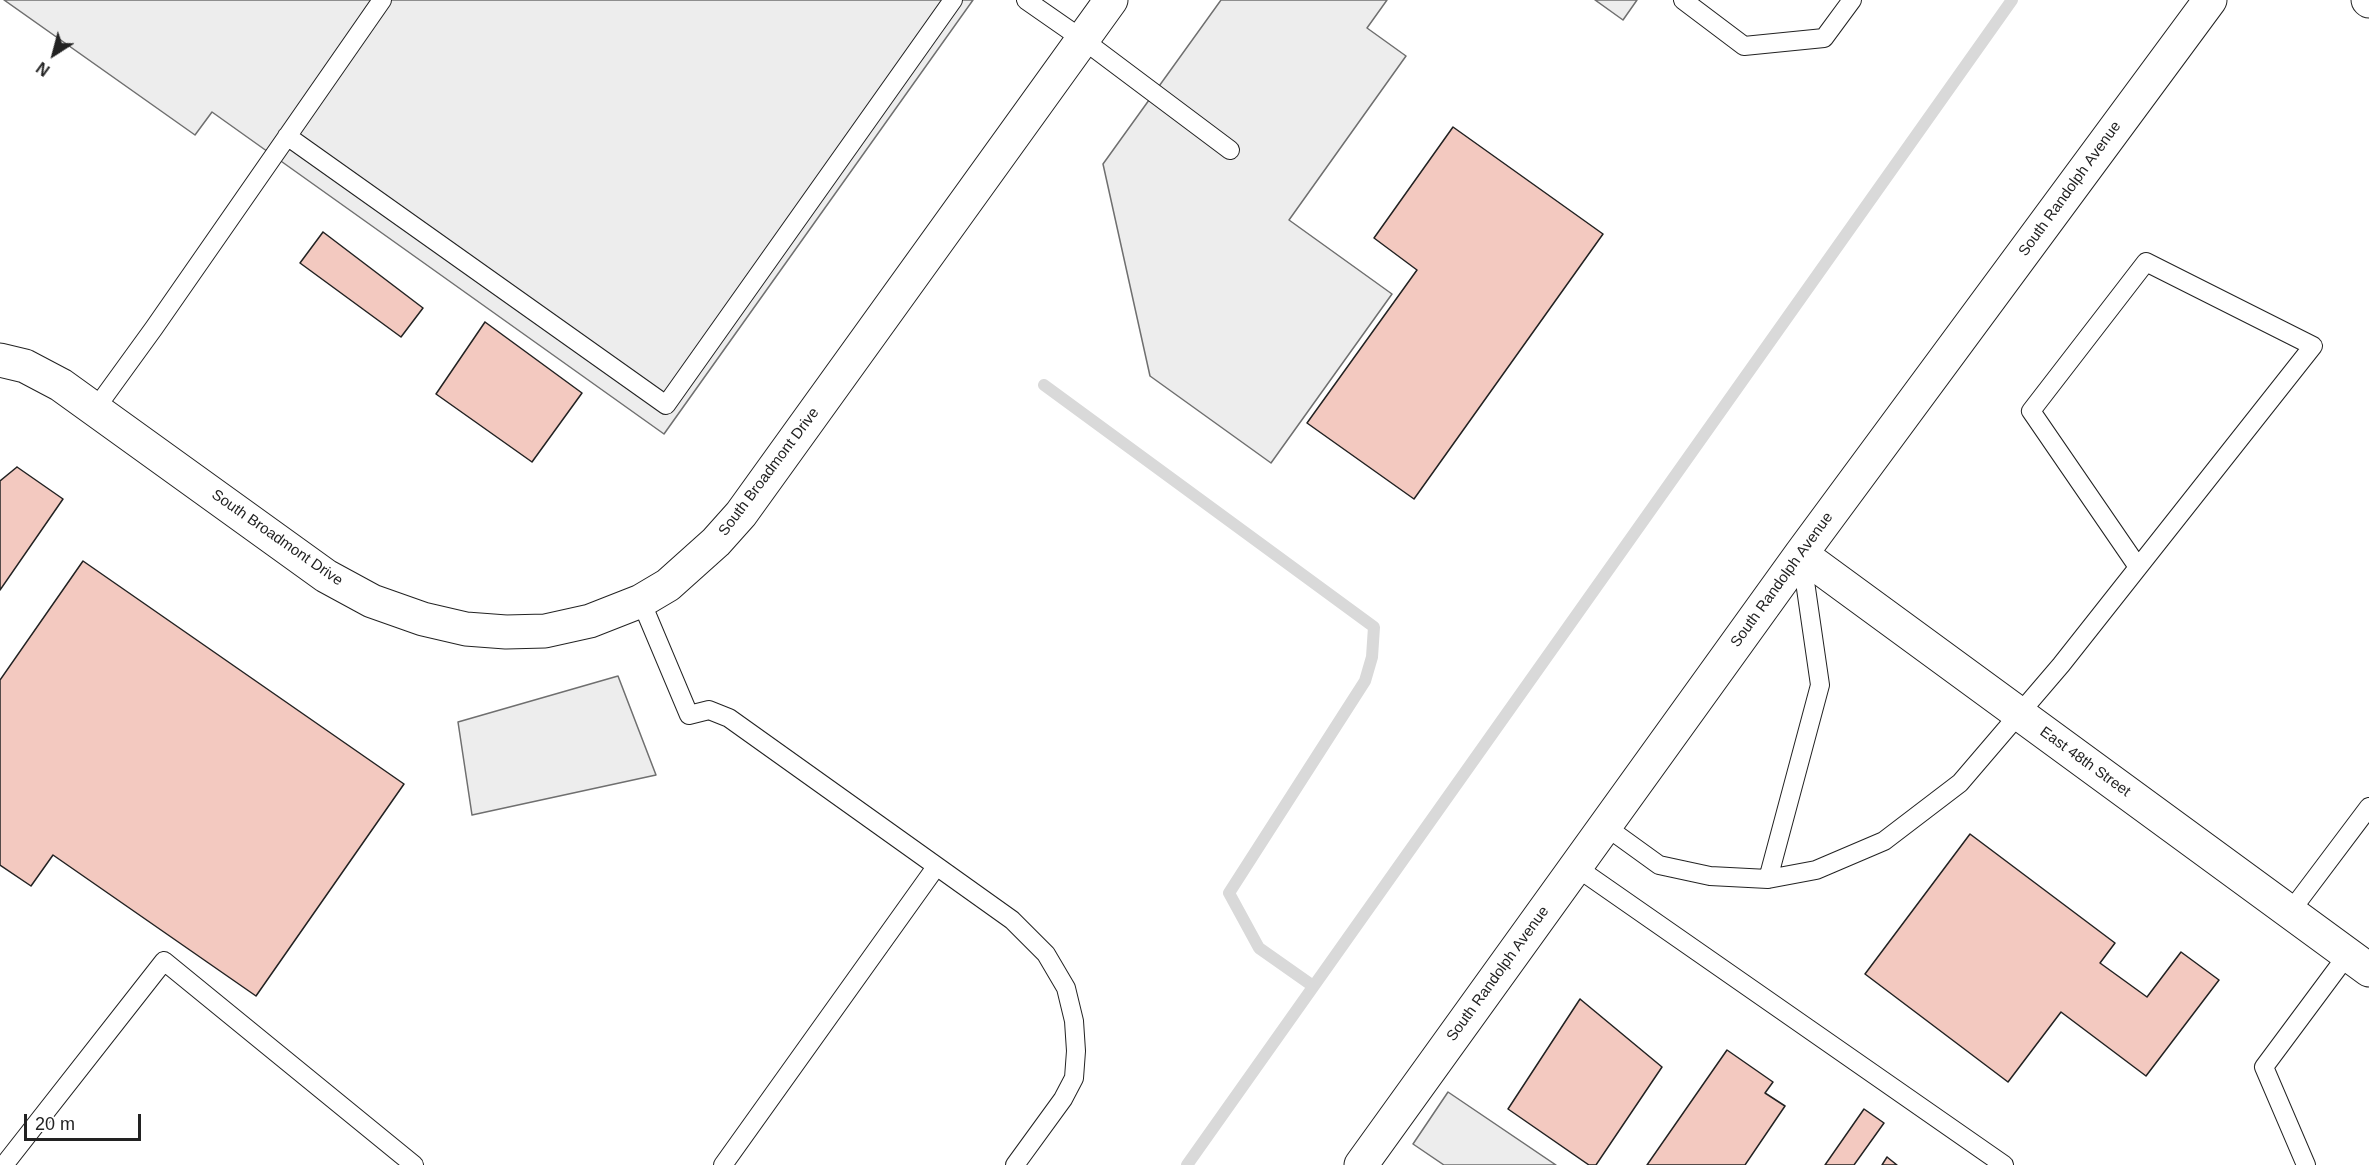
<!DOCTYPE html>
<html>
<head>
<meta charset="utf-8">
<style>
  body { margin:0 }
  #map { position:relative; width:2369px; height:1165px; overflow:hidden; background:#fff; font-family:Helvetica,sans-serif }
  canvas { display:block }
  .north { position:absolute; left:24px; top:24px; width:60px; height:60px; -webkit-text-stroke:4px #fff; paint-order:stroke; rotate:216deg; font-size:16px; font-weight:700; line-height:24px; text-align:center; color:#222 }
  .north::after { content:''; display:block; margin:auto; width:21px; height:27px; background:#222; clip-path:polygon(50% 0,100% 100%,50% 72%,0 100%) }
  .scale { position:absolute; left:24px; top:1114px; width:117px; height:27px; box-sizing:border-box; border:3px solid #222; border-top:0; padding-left:8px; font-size:18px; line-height:21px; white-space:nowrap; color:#222; -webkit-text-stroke:4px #fff; paint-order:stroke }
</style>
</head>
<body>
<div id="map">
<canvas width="2369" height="1165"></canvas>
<div class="north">N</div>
<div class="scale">20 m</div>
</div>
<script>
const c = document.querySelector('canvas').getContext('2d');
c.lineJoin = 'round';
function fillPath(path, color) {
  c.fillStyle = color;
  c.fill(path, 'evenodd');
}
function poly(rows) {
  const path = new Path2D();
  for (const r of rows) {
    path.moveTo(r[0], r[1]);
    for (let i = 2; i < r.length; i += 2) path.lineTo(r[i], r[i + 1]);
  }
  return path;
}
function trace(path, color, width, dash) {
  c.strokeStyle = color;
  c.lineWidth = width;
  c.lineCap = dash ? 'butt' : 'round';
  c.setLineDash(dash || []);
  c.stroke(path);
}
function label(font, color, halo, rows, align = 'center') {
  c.font = font + ' Helvetica,sans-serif';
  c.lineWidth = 4.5;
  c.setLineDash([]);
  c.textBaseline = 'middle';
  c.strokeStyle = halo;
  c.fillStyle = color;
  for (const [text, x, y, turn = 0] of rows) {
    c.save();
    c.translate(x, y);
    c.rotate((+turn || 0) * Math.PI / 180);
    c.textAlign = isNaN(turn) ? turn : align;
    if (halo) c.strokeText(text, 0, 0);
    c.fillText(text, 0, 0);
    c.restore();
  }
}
const parking = poly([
  [4,0,973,0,664,434,212,112,195,135,4,0],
  [1221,0,1387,0,1367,28,1406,56,1289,220,1392,294,1271,463,1150,376,1103,164,1221,0],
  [1595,0,1637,0,1623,20,1595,0],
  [618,676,656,775,472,815,458,722,618,676],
  [1448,1092,1556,1165,1444,1165,1413,1144,1448,1092]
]);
fillPath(parking, '#ededed');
trace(parking, '#6f6f6f', 1.5);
trace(poly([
  [1044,385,1374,627,1372,657,1365,681,1229,893,1259,948,1313,986],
  [1187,1165,2012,0]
]), '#d9d9d9', 12);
const building = poly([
  [1453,127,1603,234,1414,499,1307,423,1417,270,1374,238,1453,127],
  [323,232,423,308,401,337,300,263,323,232],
  [485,322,582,393,532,462,436,394,485,322],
  [17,467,63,499,0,590,0,481,17,467],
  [83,561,404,784,256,996,53,855,31,886,0,865,0,680,83,561],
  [1970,834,2115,943,2100,963,2147,997,2181,952,2219,980,2146,1076,2061,1012,2008,1082,1865,974,1970,834],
  [1580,999,1662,1067,1596,1165,1589,1165,1508,1109,1580,999],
  [1727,1050,1773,1082,1765,1093,1785,1106,1745,1165,1647,1165,1727,1050],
  [1864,1109,1884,1123,1854,1165,1825,1165,1864,1109],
  [1887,1157,1897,1165,1882,1165,1887,1157]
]);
fillPath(building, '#f3c9c0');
trace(building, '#222', 1.5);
const service = poly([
  [1026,0,1082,39,1230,150],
  [1683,0,1744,46,1824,38,1852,0],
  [287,136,666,405,953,0],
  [96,408,154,328,382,0],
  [641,601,689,715,709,710,729,718,1012,920,1046,954,1066,988,1074,1021,1076,1051,1074,1078,1063,1099,1015,1165],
  [1605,826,1659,865,1710,876,1768,879,1816,870,1884,841,1960,783,2061,665,2313,346,2146,262,2031,411,2138,567],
  [1576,867,2004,1165],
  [1768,879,1820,685,1801,554],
  [2290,912,2369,807],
  [4,1165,164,961,414,1165],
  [723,1165,936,867],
  [2306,1165,2264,1067,2348,954]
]);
const minor = poly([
  [0,360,25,366,61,385,326,576,372,601,423,619,466,629,506,632,545,631,590,621,641,601,668,585,716,542,741,514,1111,0],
  [1801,554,2369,970],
  [1361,1165,1801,554,2210,0]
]);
const primary = poly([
  [2368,0,2369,1]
]);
trace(service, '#222', 20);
trace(minor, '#222', 35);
trace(primary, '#222', 35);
trace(service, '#fff', 18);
trace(minor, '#fff', 33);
trace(primary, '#fff', 33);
label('15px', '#222', '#fff', [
  ["South Randolph Avenue",2070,189,-54],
  ["South Broadmont Drive",769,472,-53],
  ["South Broadmont Drive",277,538,35],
  ["South Randolph Avenue",1782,580,-54],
  ["East 48th Street",2085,762,36],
  ["South Randolph Avenue",1498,974,-54]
]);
</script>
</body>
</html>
